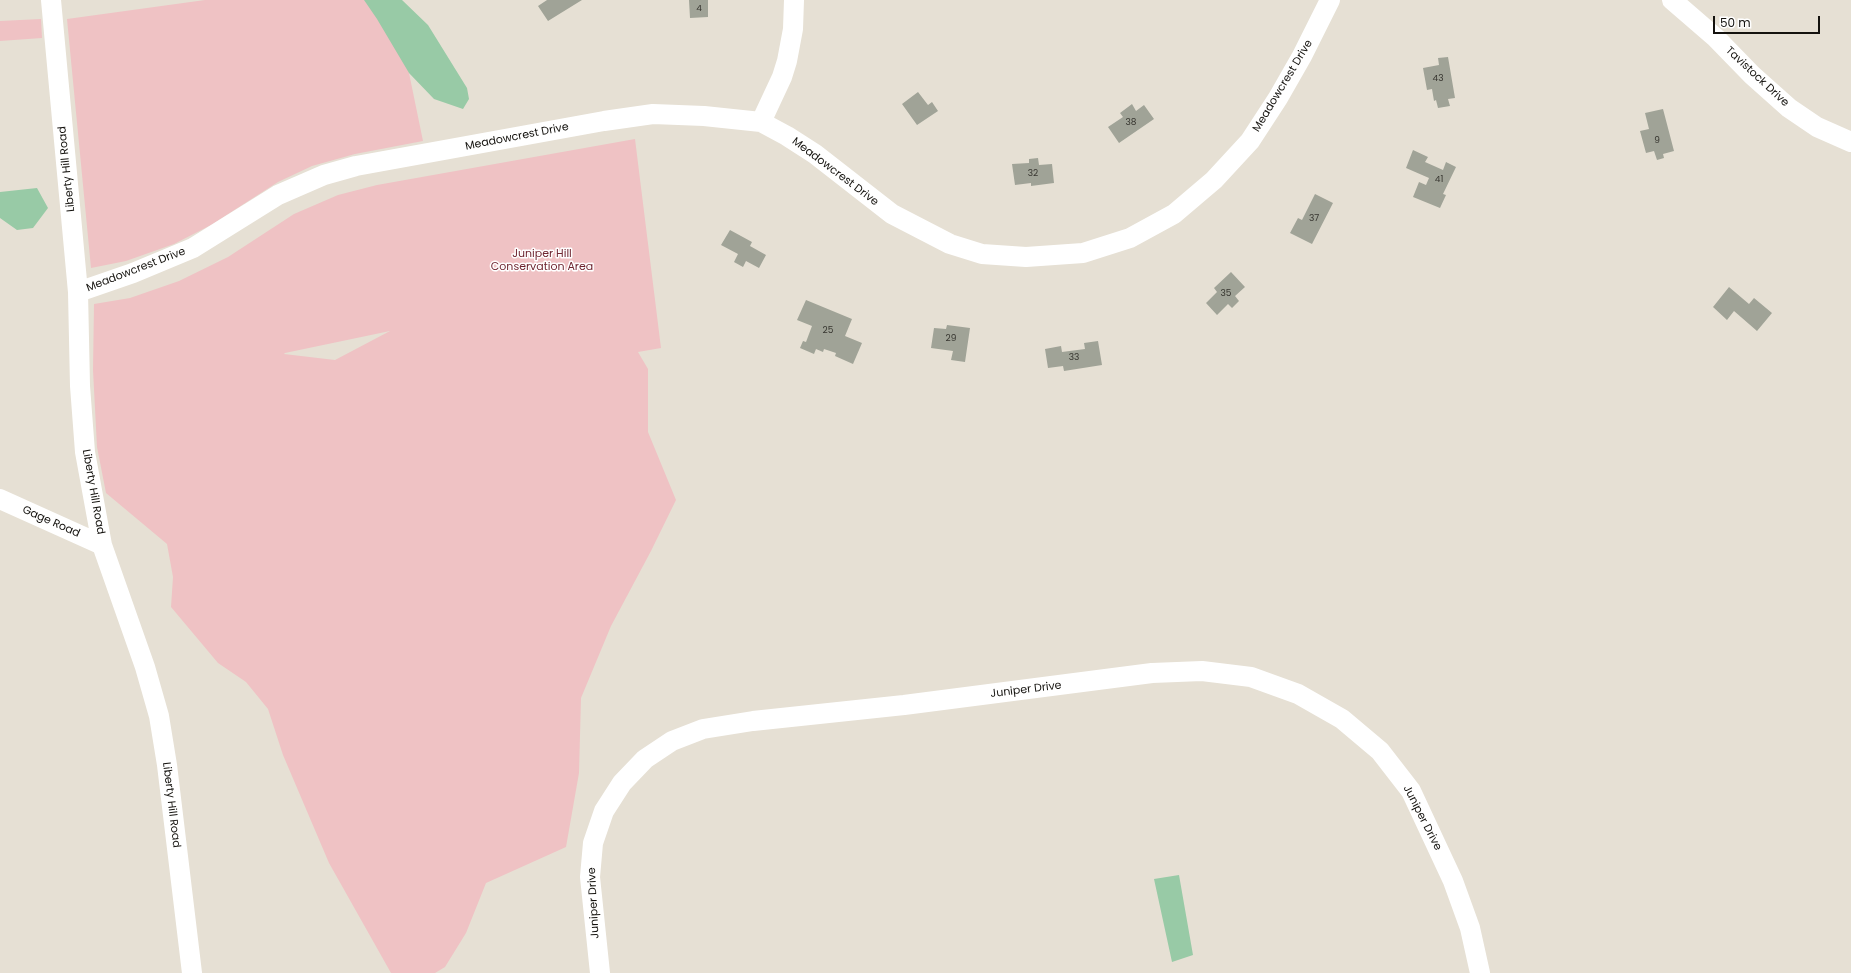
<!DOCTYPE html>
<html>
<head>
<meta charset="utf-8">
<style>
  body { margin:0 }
  #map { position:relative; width:1851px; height:973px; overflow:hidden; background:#e6e0d4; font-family:Poppins,sans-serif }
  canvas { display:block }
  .scale { position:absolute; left:1713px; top:16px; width:107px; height:18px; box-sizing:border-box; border:2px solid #14120e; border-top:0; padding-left:5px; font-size:12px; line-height:14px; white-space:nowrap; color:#14120e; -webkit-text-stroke:3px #fff; paint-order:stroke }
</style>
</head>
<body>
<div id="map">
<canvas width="1851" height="973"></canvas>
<div class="scale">50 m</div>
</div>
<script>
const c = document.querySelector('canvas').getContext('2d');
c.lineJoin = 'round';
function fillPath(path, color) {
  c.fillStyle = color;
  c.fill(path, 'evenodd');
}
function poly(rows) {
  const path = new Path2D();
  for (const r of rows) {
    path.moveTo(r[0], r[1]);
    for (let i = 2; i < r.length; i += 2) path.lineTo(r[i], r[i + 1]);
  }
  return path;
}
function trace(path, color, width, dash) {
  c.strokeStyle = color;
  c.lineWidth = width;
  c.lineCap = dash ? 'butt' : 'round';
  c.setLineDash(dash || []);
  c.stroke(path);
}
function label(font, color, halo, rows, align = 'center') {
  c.font = font + ' Poppins,sans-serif';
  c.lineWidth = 3;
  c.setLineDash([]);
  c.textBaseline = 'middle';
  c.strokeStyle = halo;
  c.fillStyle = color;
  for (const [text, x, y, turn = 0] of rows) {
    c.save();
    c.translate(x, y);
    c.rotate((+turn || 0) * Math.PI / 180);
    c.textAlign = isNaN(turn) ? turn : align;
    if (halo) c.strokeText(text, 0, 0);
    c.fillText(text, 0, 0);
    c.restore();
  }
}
fillPath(poly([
  [205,0,394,0,423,141,355,154,312,166,278,182,211,225,174,244,126,261,91,268,67,19],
  [41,19,42,38,0,41,0,21],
  [635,139,661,348,638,352,648,369,648,432,676,500,651,551,611,626,581,698,579,773,566,847,486,883,466,933,445,967,435,973,391,973,329,863,283,755,268,709,246,682,218,663,171,607,173,577,167,544,106,493,97,447,93,370,94,304,130,298,179,281,228,257,294,214,338,195,377,185],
  [390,331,335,360,284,354,285,353]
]), '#efc2c4');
fillPath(poly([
  [364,0,402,0,428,25,467,88,469,99,463,109,434,99,409,73,377,19],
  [37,188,48,208,33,228,17,230,0,218,0,192],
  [1179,875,1193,955,1172,962,1154,879]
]), '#98caa6');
fillPath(poly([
  [547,0,582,0,548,21,538,6],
  [689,0,708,0,708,17,690,18],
  [1448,57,1455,98,1448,99,1450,106,1438,108,1436,100,1434,101,1432,89,1427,90,1423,68,1439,65,1438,58],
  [918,92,928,105,932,102,938,111,917,125,902,104],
  [1132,104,1136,111,1144,105,1154,119,1119,143,1108,127,1123,117,1120,113],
  [1663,109,1674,151,1663,154,1664,158,1657,160,1654,151,1646,153,1640,131,1649,129,1645,113],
  [1413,150,1428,157,1425,162,1443,170,1446,162,1456,167,1443,194,1446,195,1440,208,1413,197,1419,182,1426,185,1429,178,1406,168],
  [1038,158,1039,165,1052,164,1054,183,1031,186,1031,183,1015,185,1012,164,1029,163,1029,159],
  [1315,194,1333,203,1312,244,1290,233,1298,218,1302,220],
  [730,230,752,242,750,246,766,255,759,268,746,261,743,267,734,262,738,254,721,245],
  [1231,272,1245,287,1235,296,1239,301,1232,308,1228,304,1217,315,1206,303,1217,292,1214,288],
  [1729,287,1749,304,1754,298,1772,313,1757,331,1734,311,1727,320,1713,307],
  [806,300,852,319,845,336,862,343,853,364,835,356,836,353,824,349,823,352,816,349,814,354,800,348,803,341,806,342,812,326,797,320],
  [947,325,970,328,965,362,951,360,953,351,931,348,934,328,946,329],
  [1098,341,1102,365,1064,371,1063,366,1048,368,1045,349,1061,346,1062,352,1085,349,1084,343]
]), '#a0a397');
trace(poly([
  [51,0,78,292,80,386,85,452,102,545,145,667,159,716,167,765,192,973],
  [1672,0,1716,38,1752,75,1789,108,1817,127,1851,142],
  [761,122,782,77,787,61,793,29,794,0],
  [78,292,133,273,193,248,278,195,324,175,356,166,604,121,653,114,704,116,761,122,787,136,815,154,892,214,950,244,982,254,1026,257,1083,253,1130,238,1174,214,1214,180,1250,141,1278,98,1302,56,1330,0],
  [0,499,102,545],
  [600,973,590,877,593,843,604,811,622,783,645,759,672,741,703,729,753,721,904,705,1152,673,1202,671,1251,677,1298,694,1342,719,1380,751,1411,791,1453,881,1470,928,1480,973]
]), '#fff', 20);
label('9px', '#373630', null, [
  ["4",699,9],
  ["43",1438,79],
  ["38",1131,123],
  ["9",1657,141],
  ["32",1033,174],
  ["41",1439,180],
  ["37",1314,219],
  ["35",1226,294],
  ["25",828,331],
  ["29",951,339],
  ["33",1074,358]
]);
label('11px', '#14120e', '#fff', [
  ["Tavistock Drive",1757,77,43],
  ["Meadowcrest Drive",1283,86,-59],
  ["Meadowcrest Drive",517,137,-11],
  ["Liberty Hill Road",67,169,-96],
  ["Meadowcrest Drive",835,172,37],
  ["Meadowcrest Drive",136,270,-21],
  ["Liberty Hill Road",93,492,80],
  ["Gage Road",51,522,24],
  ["Juniper Drive",1026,690,-7],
  ["Liberty Hill Road",171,805,83],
  ["Juniper Drive",1422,818,63],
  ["Juniper Drive",594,903,-93]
]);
label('11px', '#6f2631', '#fff', [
  ["Juniper Hill",542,254],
  ["Conservation Area",542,267]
]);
</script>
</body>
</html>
